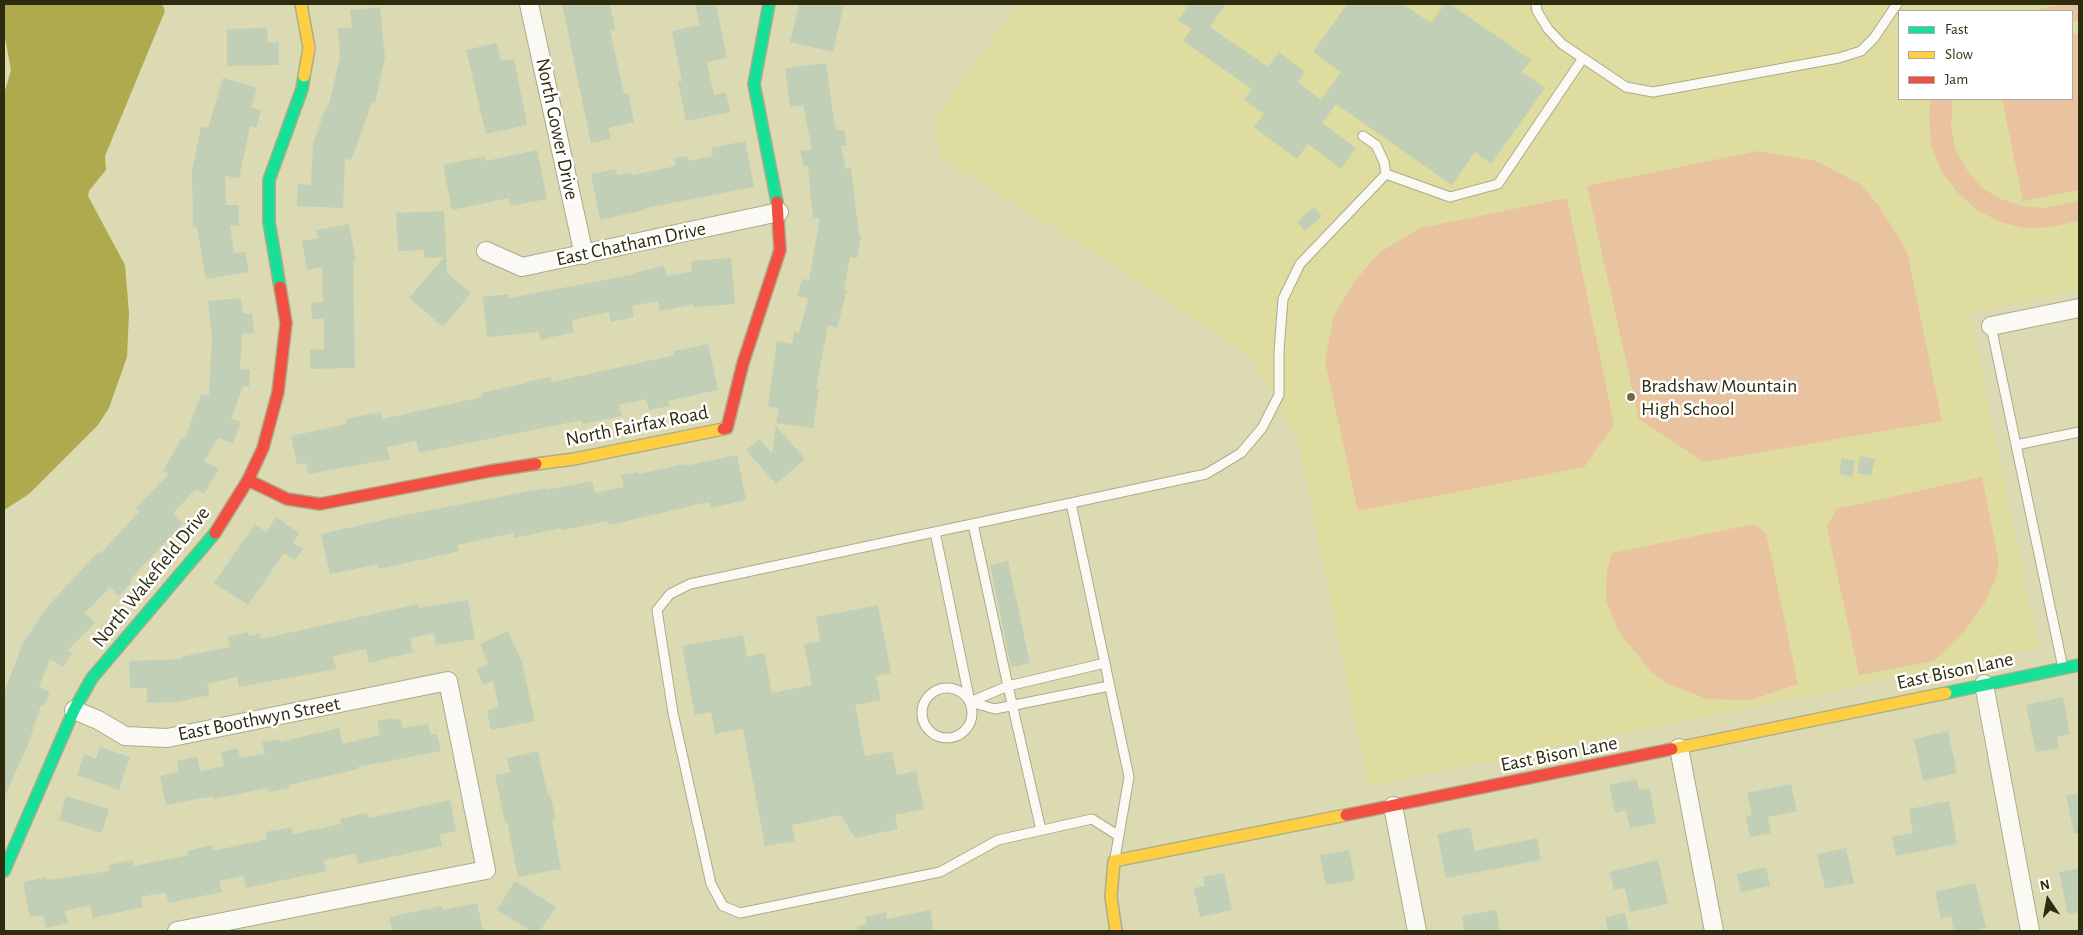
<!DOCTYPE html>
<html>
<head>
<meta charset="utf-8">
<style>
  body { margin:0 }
  #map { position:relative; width:2083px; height:935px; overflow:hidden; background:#dbdab3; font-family:"Alegreya Sans",sans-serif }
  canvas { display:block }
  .frame { position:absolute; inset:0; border:5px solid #2e2c0f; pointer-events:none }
  .legend { position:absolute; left:1898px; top:10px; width:175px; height:90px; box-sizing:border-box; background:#fff; border:1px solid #abab9f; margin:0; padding:6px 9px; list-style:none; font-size:15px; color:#2e2c0f }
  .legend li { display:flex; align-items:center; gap:10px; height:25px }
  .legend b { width:25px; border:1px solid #abab9f }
  .north { position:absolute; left:2023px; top:875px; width:50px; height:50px; -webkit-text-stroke:4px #fff; paint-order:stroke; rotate:348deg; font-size:14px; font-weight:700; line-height:20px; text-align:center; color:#2e2c0f }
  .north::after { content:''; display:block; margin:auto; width:18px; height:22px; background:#2e2c0f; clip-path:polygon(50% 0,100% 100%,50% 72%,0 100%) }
</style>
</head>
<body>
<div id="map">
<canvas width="2083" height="935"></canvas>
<div class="frame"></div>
<ul class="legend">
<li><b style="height:6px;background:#16e098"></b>Fast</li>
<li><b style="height:6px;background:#ffcf43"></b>Slow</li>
<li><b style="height:6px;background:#f24e42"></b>Jam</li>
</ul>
<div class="north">N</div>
</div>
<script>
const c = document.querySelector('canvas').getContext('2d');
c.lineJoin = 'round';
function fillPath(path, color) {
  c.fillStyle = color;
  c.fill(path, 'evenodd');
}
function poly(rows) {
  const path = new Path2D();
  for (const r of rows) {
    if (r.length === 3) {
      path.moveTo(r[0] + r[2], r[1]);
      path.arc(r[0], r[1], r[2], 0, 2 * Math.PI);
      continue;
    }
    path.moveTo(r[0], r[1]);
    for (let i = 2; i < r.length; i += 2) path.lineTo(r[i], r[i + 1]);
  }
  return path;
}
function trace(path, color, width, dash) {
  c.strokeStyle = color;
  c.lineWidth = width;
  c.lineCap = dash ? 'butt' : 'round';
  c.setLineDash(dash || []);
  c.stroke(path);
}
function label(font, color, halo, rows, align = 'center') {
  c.font = font + ' "Alegreya Sans",sans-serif';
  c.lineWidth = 5;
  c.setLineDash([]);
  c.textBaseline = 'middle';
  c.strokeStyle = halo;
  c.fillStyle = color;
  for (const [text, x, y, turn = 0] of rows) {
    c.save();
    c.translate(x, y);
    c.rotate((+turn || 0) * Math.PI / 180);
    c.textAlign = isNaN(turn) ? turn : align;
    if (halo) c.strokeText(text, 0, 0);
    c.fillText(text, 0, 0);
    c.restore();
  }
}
fillPath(poly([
  [1018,4,2079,4,2079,290,1970,313,2038,648,1369,786,1297,437,1251,357,1111,263,940,158,936,118],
  [1899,11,2072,11,2072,99,1899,99]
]), '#dedc9f');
fillPath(poly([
  [2067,4,2079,4,2079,21,2072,22,2072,11,2031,11],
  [2079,33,2079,190,2023,201,2002,99,2072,99,2072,34],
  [1931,99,1953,99,1951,124,1955,149,1967,170,1981,187,1998,198,2022,206,2045,208,2079,201,2079,221,2051,227,2024,228,2000,222,1977,210,1959,194,1941,171,1931,144,1929,117],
  [1758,151,1816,161,1860,184,1879,206,1907,252,1942,421,1704,462,1639,419,1587,186],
  [1567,198,1614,425,1584,467,1358,511,1325,361,1334,316,1354,282,1379,253,1420,228],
  [1982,477,1999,562,1995,581,1984,604,1966,629,1934,661,1859,675,1827,527,1836,509],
  [1754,524,1766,533,1798,684,1751,700,1707,699,1666,683,1650,671,1618,630,1606,600,1607,572,1612,553]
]), '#e9c3a0');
fillPath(poly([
  [4,4,162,4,165,11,105,156,106,170,89,191,88,196,125,265,129,313,127,357,109,408,98,425,29,494,4,510,4,94,11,70,4,32]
]), '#afaa4e');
fillPath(poly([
  [562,4,610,4,615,29,610,30,624,94,628,93,634,122,608,128,611,139,591,143],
  [695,4,716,4,727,58,707,62,714,95,726,92,730,112,686,121,678,82,682,81,672,31,700,25],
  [799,4,844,4,833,52,790,42],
  [1189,4,1226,4,1210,27,1268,67,1279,52,1305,72,1298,82,1321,100,1341,72,1313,52,1347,4,1403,4,1431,23,1445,4,1450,4,1531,60,1522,72,1545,88,1491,164,1475,152,1452,185,1336,104,1322,123,1356,148,1341,169,1308,144,1297,159,1254,127,1264,114,1244,99,1252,89,1183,41,1191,29,1178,20],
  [380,7,385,58,375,103,372,102,351,161,345,158,343,208,297,206,298,184,311,185,313,144,326,107,328,108,340,57,338,29,352,27,350,10],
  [267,28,268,43,279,42,279,65,227,66,227,29],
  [497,43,501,61,514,59,527,125,486,134,466,50],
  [826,63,834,121,837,131,844,130,847,145,841,146,846,169,851,168,859,235,861,235,857,258,850,257,844,290,847,290,837,328,828,325,816,389,819,389,813,428,776,423,779,408,768,407,777,341,792,344,794,332,799,333,808,299,797,296,802,279,809,280,820,218,813,219,808,166,804,167,800,151,812,149,803,105,790,107,785,68],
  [223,78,257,88,251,107,261,111,256,128,250,126,239,178,225,176,226,205,239,205,239,226,230,226,234,253,245,252,249,272,206,279,197,227,193,227,192,171,201,126,208,128],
  [745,141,754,187,645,208,645,210,600,220,591,174,616,169,617,175,631,172,632,175,676,166,674,158,688,156,689,161,713,156,711,148],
  [537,150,547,199,511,206,509,198,452,210,443,165,485,156,486,161],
  [1314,207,1322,216,1305,231,1297,222],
  [444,211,447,273,471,293,443,327,409,298,444,257,424,258,424,250,398,251,396,213],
  [349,224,356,261,353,261,355,368,310,369,310,350,324,349,324,319,312,319,311,303,323,302,322,267,307,270,302,241,318,238,316,230],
  [731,258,735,304,694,307,694,304,660,311,658,301,632,306,634,317,611,322,609,312,572,320,574,332,540,340,539,332,487,337,483,297,509,294,509,298,636,274,636,272,664,266,667,276,692,271,691,261],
  [241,298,243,314,252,313,254,333,242,334,240,369,250,370,249,387,243,386,231,419,241,422,233,443,218,438,204,461,219,469,204,494,196,489,173,513,183,523,130,580,132,582,119,596,110,587,85,613,95,623,68,650,72,653,63,667,50,659,39,687,50,692,44,706,41,705,27,747,4,798,4,693,23,643,47,607,98,552,100,554,139,512,136,508,169,474,163,470,182,438,185,439,201,394,209,396,212,335,208,301],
  [708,344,718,390,668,401,669,406,649,410,646,399,619,405,622,416,583,424,582,420,419,453,416,441,387,447,390,459,308,474,306,463,297,465,291,436,347,424,346,419,381,412,382,419,482,397,481,393,526,383,526,382,550,377,552,382,675,355,674,351],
  [776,426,805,459,776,484,746,450,759,439,772,453],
  [737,455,746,500,711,508,709,502,609,525,608,521,562,530,561,528,514,538,513,533,457,545,459,551,415,561,379,569,378,564,330,574,321,534,405,515,546,488,547,490,592,481,595,493,624,487,621,475,638,472,638,474,685,464,685,466],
  [1860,456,1875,459,1871,476,1857,473],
  [1842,458,1855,461,1852,477,1839,474],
  [276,517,299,533,293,543,303,549,295,560,284,553,248,605,214,583,255,524,266,532],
  [1008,561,1030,663,1011,667,990,565],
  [468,600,475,639,436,645,434,633,410,638,413,652,369,663,366,649,333,656,336,669,239,687,237,677,207,684,210,695,177,702,147,703,147,688,130,688,129,661,182,659,181,657,230,647,228,637,248,632,249,636,260,634,261,639,418,604,419,608],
  [878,605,891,673,876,676,881,700,855,705,865,756,892,751,897,775,916,771,924,809,895,815,898,829,855,838,841,815,792,825,795,841,765,846,743,729,715,734,711,712,695,715,682,646,743,635,747,657,764,653,772,693,812,685,804,644,820,641,816,617],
  [508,631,522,662,535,721,491,730,487,710,499,707,493,680,483,685,476,669,488,664,480,644],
  [2063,697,2070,734,2057,737,2059,748,2036,752,2026,705],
  [393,718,393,720,400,719,403,728,428,724,431,735,437,734,441,751,358,767,358,769,289,785,289,788,268,792,267,788,214,799,214,796,166,805,160,776,179,772,177,761,197,756,200,771,224,766,221,752,238,748,240,758,265,754,262,742,280,739,280,742,339,728,343,744,380,735,377,721],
  [1948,731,1957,773,1923,781,1914,739],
  [100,747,130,757,119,790,77,775,84,754,96,759],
  [538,751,548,795,550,794,556,820,552,821,561,869,518,877,507,821,505,822,495,775,510,772,507,758],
  [1637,779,1639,790,1650,789,1656,823,1630,828,1626,810,1615,813,1609,785],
  [1791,784,1797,811,1768,817,1771,833,1750,837,1746,816,1752,815,1747,793],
  [2079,793,2079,833,2074,833,2066,796],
  [66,796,109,809,102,833,59,820],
  [450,800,456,831,440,835,442,846,358,864,356,854,348,855,324,860,326,871,246,888,243,876,219,881,222,892,168,903,166,892,141,897,143,907,93,918,90,905,65,911,68,923,46,928,43,915,30,917,23,882,46,877,47,880,110,871,109,865,133,860,134,866,188,855,187,851,212,845,213,851,267,839,266,832,292,827,293,834,341,824,340,819,367,813,369,818],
  [1949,801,1957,844,1896,856,1892,837,1913,833,1909,809],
  [1470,827,1475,851,1537,838,1541,860,1446,878,1437,834],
  [1846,848,1854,883,1825,889,1817,854],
  [1349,850,1355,880,1326,885,1320,855],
  [1658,860,1668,904,1630,912,1625,888,1614,890,1610,872],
  [1766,867,1770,886,1741,892,1737,874],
  [2079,868,2079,912,2068,914,2059,872],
  [1224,873,1232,910,1200,917,1194,888,1205,886,1203,877],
  [515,881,556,907,540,931,531,931,497,910],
  [1975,883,1986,928,1973,931,1954,931,1951,916,1941,918,1935,892],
  [477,903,483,931,393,931,389,917,442,906,443,910],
  [930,910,934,931,858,931,857,926,867,924,865,917,886,912,887,919],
  [1496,910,1500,931,1464,931,1462,916],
  [1625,913,1629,931,1608,931,1605,917]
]), '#c1cfb7');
const lane = poly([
  [1536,4,1537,11,1548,29,1562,44,1626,87,1653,92,1839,58,1861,51,1874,38,1897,4],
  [1363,136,1376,145,1384,162,1386,174],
  [1991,326,2063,668],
  [2016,445,2079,432],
  [1071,503,690,584,670,594,657,610,673,713,711,884,723,906,740,913,940,872,998,840,1092,819,1119,836],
  [973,524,1008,686,1105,663],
  [935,532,970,702,995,709,1109,686],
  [947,713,25],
  [970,702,1008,686,1041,830],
  [1115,858,1129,777,1071,503,1206,474,1241,453,1262,428,1279,395,1279,351,1283,299,1300,264,1386,174,1450,197,1498,184,1583,58]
]);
const street = poly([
  [529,4,584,255],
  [486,251,522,267,779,212],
  [1991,326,2079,308],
  [1984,684,2030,931],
  [74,710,98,720,125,736,167,738,448,681,486,870,177,931],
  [1679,748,1714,931],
  [1393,806,1417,931]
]);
const fast = poly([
  [769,4,754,84,777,202],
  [280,287,269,222,269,180,302,89,304,76],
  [1946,693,2079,665],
  [4,871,74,710,92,678,215,533]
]);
const slow = poly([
  [301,4,309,48,304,76],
  [536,464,574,459,723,429],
  [1672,749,1946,693],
  [1116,931,1111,897,1114,861,1346,815]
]);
const jam = poly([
  [723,429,727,428,743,363,780,250,777,202],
  [248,480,287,499,320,504,490,471,536,464],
  [215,533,248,480,263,448,278,392,286,323,280,287],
  [1346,815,1672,749]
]);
trace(lane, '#acab8c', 11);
trace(street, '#acab8c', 20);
trace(fast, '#acab8c', 14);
trace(slow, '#acab8c', 14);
trace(jam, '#acab8c', 14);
trace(lane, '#faf9f4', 9);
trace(street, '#faf9f4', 18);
trace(fast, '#16e098', 11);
trace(slow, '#ffcf43', 11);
trace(jam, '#f24e42', 11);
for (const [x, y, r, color] of [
  [1631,397,5,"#6b6948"]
]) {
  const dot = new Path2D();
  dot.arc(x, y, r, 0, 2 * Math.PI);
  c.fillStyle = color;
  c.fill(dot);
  trace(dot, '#fff', 2);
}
label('20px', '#2e2c0f', '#fff', [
  ["North Gower Drive",557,129,78],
  ["East Chatham Drive",631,244,-12],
  ["North Fairfax Road",637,426,-11],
  ["North Wakefield Drive",151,577,-51],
  ["East Bison Lane",1955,671,-12],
  ["East Boothwyn Street",259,719,-11],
  ["East Bison Lane",1559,754,-11]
]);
label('20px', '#2e2c0f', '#fff', [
  ["Bradshaw Mountain",1641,386],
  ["High School",1641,409]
], 'left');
</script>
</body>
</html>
